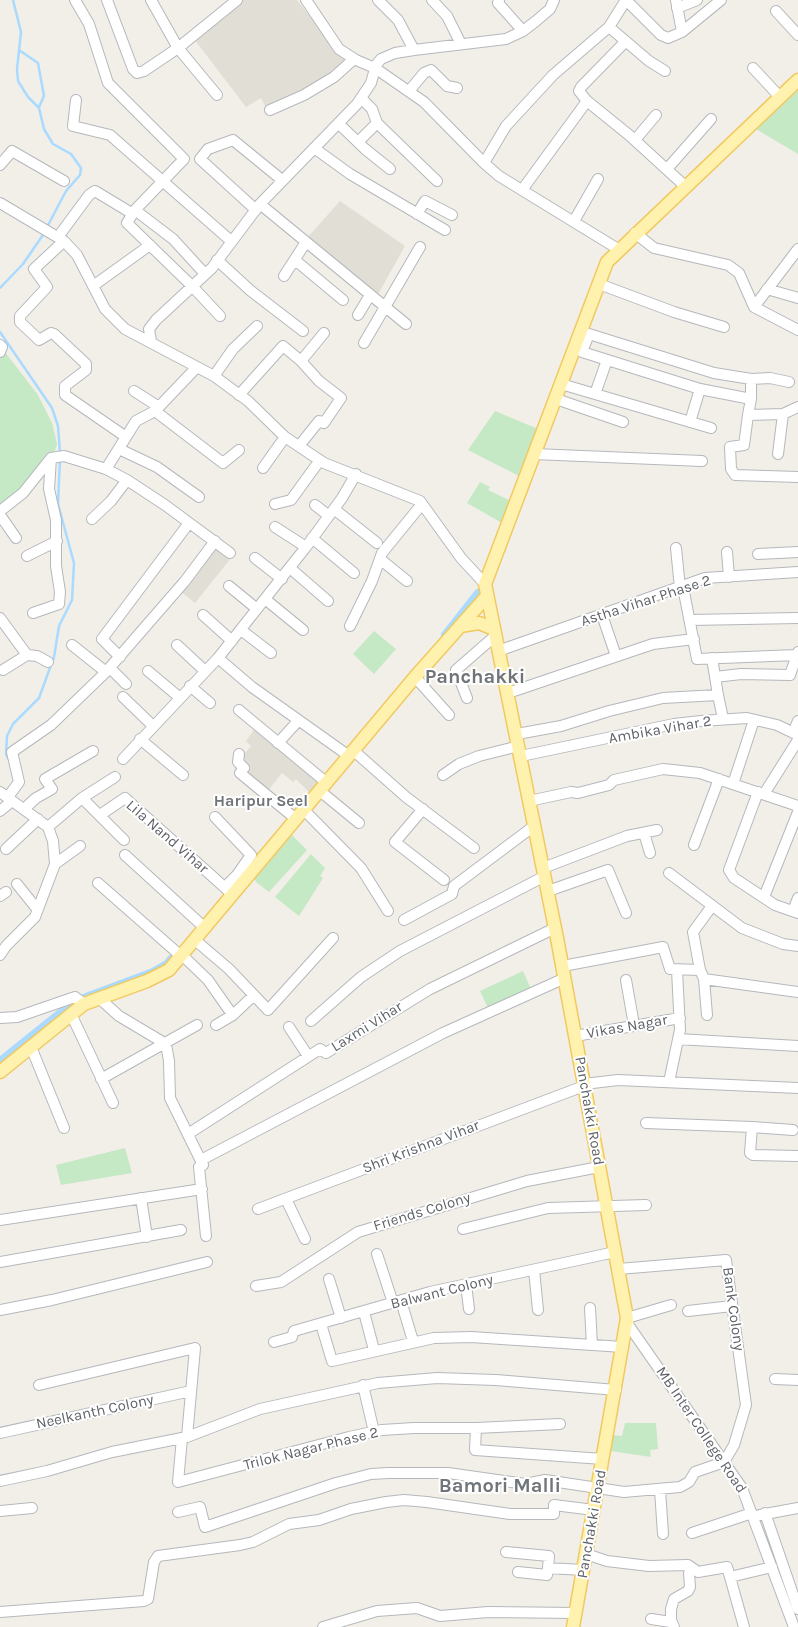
<!DOCTYPE html>
<html>
<head>
<meta charset="utf-8">
<style>
  body { margin:0 }
  canvas { display:block; background:#f1efe8 }
</style>
</head>
<body>
<canvas width="798" height="1627"></canvas>
<script>
const c = document.querySelector('canvas').getContext('2d');
c.lineJoin = 'round';
function fillPath(path, color) {
  c.fillStyle = color;
  c.fill(path, 'evenodd');
}
function poly(rows) {
  const path = new Path2D();
  for (const r of rows) {
    path.moveTo(r[0], r[1]);
    for (let i = 2; i < r.length; i += 2) path.lineTo(r[i], r[i + 1]);
  }
  return path;
}
function trace(path, color, width, dash) {
  c.strokeStyle = color;
  c.lineWidth = width;
  c.lineCap = dash ? 'butt' : 'round';
  c.setLineDash(dash || []);
  c.stroke(path);
}
function label(font, color, halo, rows, align = 'center') {
  c.font = font + ' Karla,sans-serif';
  c.lineWidth = 4;
  c.setLineDash([]);
  c.textBaseline = 'middle';
  c.strokeStyle = halo;
  c.fillStyle = color;
  for (const [text, x, y, turn = 0] of rows) {
    c.save();
    c.translate(x, y);
    c.rotate((+turn || 0) * Math.PI / 180);
    c.textAlign = isNaN(turn) ? turn : align;
    if (halo) c.strokeText(text, 0, 0);
    c.fillText(text, 0, 0);
    c.restore();
  }
}
fillPath(poly([
  [241,0,297,0,335,50,349,60,330,75,266,108,261,98,246,107,194,39],
  [340,201,405,246,376,298,307,238],
  [215,545,231,558,195,603,180,591],
  [256,727,321,780,309,792,296,779,293,782,282,773,267,792,242,773,239,760,251,746,246,741]
]), '#e1ded6');
fillPath(poly([
  [798,89,798,154,756,129],
  [5,352,38,395,52,423,57,444,55,451,46,454,20,490,0,505,0,357],
  [495,411,538,429,519,476,468,450],
  [480,482,490,487,488,490,511,501,502,523,467,503],
  [374,631,396,649,374,674,353,654],
  [292,835,307,850,269,892,256,882,254,877],
  [311,854,325,868,320,876,323,878,299,916,275,897],
  [523,971,531,989,488,1008,480,991],
  [125,1148,132,1173,61,1185,56,1165],
  [625,1423,656,1423,658,1449,650,1450,651,1457,611,1451,613,1435,622,1436]
]), '#c5e8c5');
trace(poly([
  [13,0,21,32,17,69,18,81,28,97,39,108,44,129,53,144,71,154,81,168,80,175,66,191,47,227],
  [19,50,38,63,44,96,39,107],
  [0,288,23,264,45,232],
  [0,332,52,408,58,426,60,453],
  [10,762,6,754,7,736,13,724,39,698,54,657,59,626,72,600,74,563,58,504,60,459]
]), '#aadaff', 2.5);
trace(poly([
  [445,635,478,593],
  [0,1061,64,1010,86,997,153,972,167,964,171,959]
]), '#aadaff', 8);
const minor = poly([
  [75,0,89,24,108,83,184,159,135,210,127,223,192,286,220,316],
  [107,0,133,69,137,73,144,71,178,48,237,0],
  [151,0,178,48,217,95],
  [306,0,339,49,356,60,375,68,424,102,484,163,499,176,618,249],
  [378,0,398,20,414,50],
  [432,0,447,16,461,44],
  [499,0,498,3,523,31],
  [676,0,682,32],
  [677,8,697,0],
  [776,11,798,35],
  [609,27,649,61,665,71],
  [625,42,581,87,579,91,587,101,629,135,686,187],
  [753,68,780,97],
  [409,91,424,73,431,70,447,86,457,88],
  [361,98,372,109,377,123,437,181],
  [76,100,73,126,110,135,231,241],
  [270,110,304,95,334,77,354,59],
  [339,124,365,149,390,169],
  [635,140,656,115],
  [358,142,377,123],
  [314,148,350,174,445,230],
  [484,163,506,126,553,75,609,27,624,3,629,3,661,35,668,38,682,32,721,0],
  [0,165,12,151,64,181],
  [667,169,711,119],
  [522,190,587,101],
  [0,203,64,241,77,255,105,309,125,329,214,376,248,401,285,437,324,463,420,501,461,558,485,584],
  [260,204,406,324],
  [135,210,173,239,205,274],
  [256,210,200,159,208,149,233,140,282,180],
  [417,214,425,201,452,215],
  [574,221,598,179],
  [635,233,654,248,728,265,739,273,754,307,798,330],
  [58,237,89,195,95,191,133,214],
  [64,241,34,269,47,287,20,316,20,322,39,340,51,333,54,334,86,364,86,370,65,386,65,395,126,437],
  [217,260,251,291,303,331],
  [295,260,343,300],
  [284,276,306,242],
  [599,284,674,312,724,327],
  [93,286,150,245],
  [767,289,798,298],
  [754,307,798,249],
  [358,315,370,295],
  [151,341,149,329,156,320,212,268,260,204,357,104,371,83,376,65,381,59,395,53,414,50,506,39,523,31,536,21,550,9,554,0],
  [364,343,420,247],
  [0,345,2,347,0,352],
  [214,376,233,349,257,326],
  [751,379,770,378,789,382],
  [561,384,711,428],
  [134,391,159,407],
  [595,394,607,360],
  [239,395,283,346,301,361,324,333],
  [556,399,623,422],
  [751,399,700,389,582,352,589,334,714,373,751,379,751,399,748,415,783,414,798,407],
  [155,411,223,463,239,450],
  [748,415,744,445,730,447,731,469,735,475,798,477],
  [690,422,700,389],
  [299,446,319,421,324,423,341,398,319,381,301,361],
  [119,449,157,467,199,497],
  [534,454,702,461],
  [778,454,783,414],
  [263,468,285,437],
  [106,469,136,421,155,411,196,368],
  [275,504,291,500,320,460],
  [315,505,329,516],
  [334,509,377,543],
  [0,511,23,493,51,458,64,456,106,469,127,480,165,505,230,553],
  [0,515,16,538],
  [92,519,111,501,127,480],
  [275,527,306,547],
  [312,538,354,573],
  [676,548,680,588],
  [727,552,729,577],
  [758,554,798,552],
  [27,556,57,541],
  [255,558,282,579],
  [380,559,407,581],
  [290,568,328,601],
  [229,586,257,609],
  [683,587,697,659,796,655],
  [265,599,303,630],
  [33,613,59,604,60,592,56,566,56,520,49,489,51,458],
  [203,615,232,641],
  [602,615,616,656],
  [0,618,27,655,37,656,48,662],
  [690,620,798,618],
  [350,626,372,581,382,553,422,504],
  [241,630,271,653],
  [72,645,106,672],
  [177,645,205,671],
  [498,651,705,578,798,572],
  [120,657,102,639,189,523],
  [218,658,252,687,349,756],
  [110,668,126,684],
  [3,670,27,655],
  [148,671,179,697],
  [415,677,449,715],
  [715,677,741,674,790,675,798,652],
  [190,686,210,703],
  [508,693,653,644,694,639],
  [718,695,723,719],
  [123,697,153,726],
  [467,698,456,670,495,636],
  [239,710,327,783],
  [793,733,798,721],
  [517,734,561,726,609,711,663,698,718,695,712,658],
  [140,739,183,775],
  [278,743,298,721],
  [354,751,406,797,474,848],
  [239,754,238,762,244,768,240,773,296,819],
  [521,756,674,724,701,721,747,718,777,725,798,735],
  [123,759,218,658,306,547,342,498,356,474],
  [443,775,459,764,479,756,519,746],
  [733,784,754,720],
  [320,791,359,823],
  [0,792,48,827,53,841,55,864,35,917,6,946,0,955],
  [758,792,729,870,734,878,775,905,798,913],
  [764,794,798,740],
  [8,797,19,782,12,752,51,725,106,672,185,581,215,541],
  [82,798,124,840],
  [529,801,571,792,578,793,609,785,614,780,663,769,700,773,798,806],
  [24,809,36,798,52,789,45,779,93,751],
  [423,809,395,842,444,880],
  [304,810,361,868,388,911],
  [0,811,12,801],
  [100,815,125,798,232,894],
  [215,817,251,855,237,875,225,887],
  [48,827,82,798,115,777],
  [644,833,650,853],
  [694,845,719,779],
  [6,849,38,819],
  [125,855,205,928],
  [55,864,80,846],
  [543,868,627,836,657,830],
  [669,873,742,928,783,944,798,946],
  [98,883,181,956],
  [17,884,37,909],
  [548,891,608,870,626,913],
  [0,896,6,892],
  [764,897,798,812],
  [793,911,798,898],
  [404,920,452,894,454,886,534,826],
  [195,940,229,969,268,1010,333,938],
  [182,955,208,980,229,1010],
  [563,966,663,947,670,969,700,970,704,979,798,992],
  [700,970,693,932,712,906],
  [704,979,707,1015],
  [626,980,634,1025],
  [99,998,119,1016,166,1044,169,1061,170,1098,203,1165,199,1167,206,1236],
  [71,1014,113,1103],
  [0,1018,17,1017,75,997,84,1004],
  [311,1021,361,977,400,951,545,876],
  [216,1025,233,1015,254,995],
  [289,1027,308,1056],
  [575,1036,680,1018],
  [678,1039,798,1046],
  [31,1047,64,1128],
  [101,1079,197,1025],
  [669,1082,680,1030,677,970],
  [584,1084,618,1080,798,1088],
  [646,1123,752,1127,750,1153,753,1155,798,1156],
  [752,1127,793,1130],
  [188,1134,320,1049,326,1053,430,989,555,928],
  [201,1160,443,1033,565,978],
  [141,1198,147,1237],
  [286,1199,305,1239],
  [258,1209,584,1086],
  [0,1220,202,1189],
  [463,1229,548,1208,646,1205],
  [377,1254,393,1303],
  [0,1262,181,1230],
  [534,1270,538,1310],
  [329,1279,341,1318],
  [466,1284,469,1309],
  [256,1286,281,1282,358,1232,527,1181,599,1167],
  [401,1301,413,1341],
  [590,1308,592,1345],
  [0,1310,52,1300,207,1262],
  [688,1311,732,1306],
  [364,1312,374,1350],
  [627,1318,671,1305],
  [627,1323,742,1488,794,1627],
  [321,1324,332,1361,434,1338,471,1337,623,1347],
  [274,1342,292,1337,294,1331,430,1292,615,1252],
  [775,1379,798,1380],
  [39,1385,195,1348,187,1437],
  [363,1385,374,1432],
  [476,1428,560,1424],
  [0,1433,191,1391],
  [182,1438,178,1482,349,1437,382,1430,414,1428,476,1428,475,1450,603,1459],
  [0,1481,47,1471,112,1452,187,1437,260,1409,378,1383,437,1378,496,1380,616,1390],
  [660,1490,663,1534],
  [0,1511,32,1508],
  [178,1512,200,1507,205,1527,336,1483,371,1474,388,1473,448,1473,525,1484,545,1480,624,1492,680,1487,689,1482,695,1472,724,1462,734,1445,746,1405,726,1260,619,1269],
  [765,1513,798,1609],
  [760,1515,798,1508],
  [692,1533,752,1513],
  [506,1552,549,1556,548,1568,583,1570],
  [586,1554,607,1561,649,1566,688,1565,698,1572,727,1567,730,1577,772,1567],
  [518,1572,547,1575,548,1568],
  [730,1577,744,1627],
  [0,1612,144,1601,148,1599,154,1562,158,1556,240,1545,253,1542,289,1524,319,1520,351,1509,386,1502,404,1500,427,1502,510,1514,554,1514,554,1505,594,1510],
  [651,1619,671,1622],
  [323,1627,377,1611,417,1608,440,1616,488,1612,576,1613],
  [674,1627,671,1620,671,1609,674,1599,688,1591,690,1587,689,1573,692,1569]
]);
const major = poly([
  [460,626,479,623,494,629],
  [0,1072,84,1004,147,981,169,970,415,677,487,596],
  [573,1627,627,1318,557,938,485,584,607,262,798,80]
]);
trace(minor, '#b5b8bc', 12);
trace(major, '#f2c960', 15);
trace(minor, '#fff', 10);
trace(major, '#fff2af', 12);
label('15px', '#5f6368', '#fff', [
  ["Astha Vihar Phase 2",646,601,-18],
  ["Ambika Vihar 2",660,730,-10],
  ["Lila Nand Vihar",167,837,41],
  ["Laxmi Vihar",367,1027,-32],
  ["Vikas Nagar",627,1027,-10],
  ["Panchakki Road",589,1111,80],
  ["Shri Krishna Vihar",421,1147,-21],
  ["Friends Colony",422,1212,-17],
  ["Balwant Colony",442,1292,-14],
  ["Bank Colony",733,1309,82],
  ["Neelkanth Colony",95,1412,-12],
  ["MB Inter College Road",701,1430,56],
  ["Trilok Nagar Phase 2",311,1449,-14],
  ["Panchakki Road",592,1524,-80]
]);
label('bold 16px', '#70757a', '#fff', [
  ["Haripur Seel",261,801]
]);
label('bold 20px', '#70757a', '#fff', [
  ["Panchakki",475,677],
  ["Bamori Malli",500,1486]
]);
</script>
</body>
</html>
